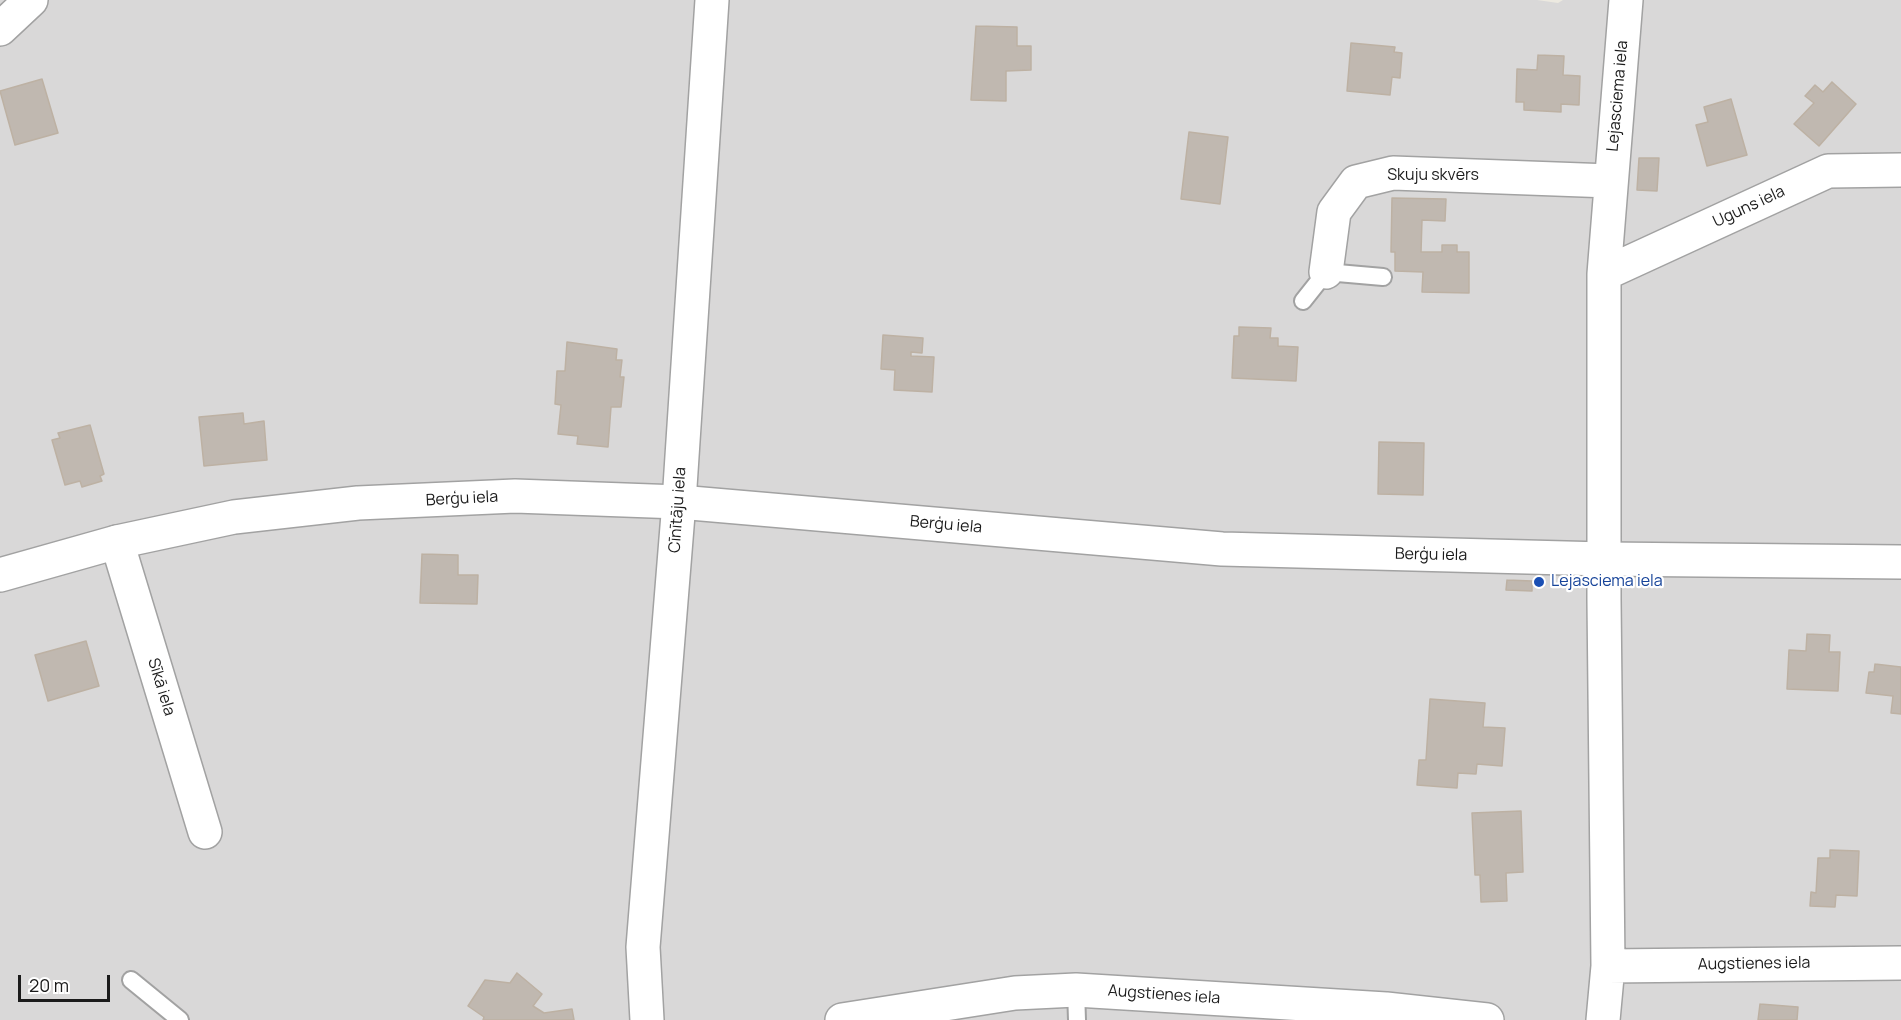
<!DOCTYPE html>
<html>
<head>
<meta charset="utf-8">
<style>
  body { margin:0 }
  #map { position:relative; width:1901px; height:1020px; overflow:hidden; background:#ece9e0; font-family:Manrope,sans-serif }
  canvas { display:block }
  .scale { position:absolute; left:18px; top:975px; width:92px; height:27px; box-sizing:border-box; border:3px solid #1b1b1b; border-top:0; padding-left:8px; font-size:18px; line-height:21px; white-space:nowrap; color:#1b1b1b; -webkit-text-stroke:4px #fff; paint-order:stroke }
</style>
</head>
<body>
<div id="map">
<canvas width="1901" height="1020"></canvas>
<div class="scale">20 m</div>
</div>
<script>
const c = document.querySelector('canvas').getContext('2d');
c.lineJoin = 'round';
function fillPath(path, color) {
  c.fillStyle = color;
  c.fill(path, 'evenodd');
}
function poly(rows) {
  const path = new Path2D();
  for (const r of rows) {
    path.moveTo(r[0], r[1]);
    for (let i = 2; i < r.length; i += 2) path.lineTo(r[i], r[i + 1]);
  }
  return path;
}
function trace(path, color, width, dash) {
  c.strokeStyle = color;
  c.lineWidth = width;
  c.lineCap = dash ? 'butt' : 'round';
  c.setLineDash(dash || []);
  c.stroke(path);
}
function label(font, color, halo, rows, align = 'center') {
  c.font = font + ' Manrope,sans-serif';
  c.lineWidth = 4.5;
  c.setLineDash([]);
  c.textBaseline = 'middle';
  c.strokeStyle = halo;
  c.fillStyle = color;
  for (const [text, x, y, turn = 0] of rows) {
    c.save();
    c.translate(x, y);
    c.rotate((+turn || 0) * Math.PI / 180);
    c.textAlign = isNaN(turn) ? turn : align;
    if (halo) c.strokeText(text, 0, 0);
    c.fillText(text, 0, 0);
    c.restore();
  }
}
fillPath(poly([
  [0,0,1537,0,1558,3,1563,0,1901,0,1901,1020,0,1020]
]), '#d9d8d8');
const building = poly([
  [976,26,1017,27,1017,46,1031,46,1031,70,1006,71,1006,101,971,100,976,26],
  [1351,43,1395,47,1394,52,1402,53,1400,78,1392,77,1390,95,1347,91,1351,43],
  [1538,55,1564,56,1563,75,1580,76,1579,105,1561,104,1561,112,1524,110,1524,102,1516,102,1517,69,1537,70,1538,55],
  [42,79,58,133,15,145,0,91,42,79],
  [1832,82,1856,104,1819,146,1794,124,1814,103,1805,96,1815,85,1823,92,1832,82],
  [1731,99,1747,155,1707,166,1696,125,1708,122,1704,107,1731,99],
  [1189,132,1228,137,1220,204,1181,199,1189,132],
  [1639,158,1659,158,1657,191,1637,190,1639,158],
  [1392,198,1446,199,1445,221,1422,220,1421,252,1442,252,1442,245,1457,245,1457,252,1469,252,1469,293,1422,292,1423,272,1395,271,1395,252,1391,252,1392,198],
  [1239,327,1271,328,1270,338,1278,338,1278,346,1298,347,1296,381,1232,378,1234,336,1239,336,1239,327],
  [883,335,923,338,922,353,911,352,911,356,934,357,932,392,894,390,895,370,881,369,883,335],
  [567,342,617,349,616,360,622,360,620,377,624,377,621,407,611,407,608,447,577,444,578,436,558,434,561,405,555,404,557,371,565,371,567,342],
  [243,413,244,424,264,421,267,460,204,466,199,417,243,413],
  [90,425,104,474,100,476,102,481,82,487,80,481,65,485,52,440,60,438,58,433,90,425],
  [1379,442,1424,443,1423,495,1378,494,1379,442],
  [422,554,458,555,458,575,478,575,477,604,420,603,422,554],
  [1507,580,1532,581,1532,591,1506,590,1507,580],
  [1807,634,1830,635,1829,652,1840,652,1838,691,1787,689,1789,650,1806,651,1807,634],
  [86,641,99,686,48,701,35,655,86,641],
  [1875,664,1901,667,1901,714,1891,713,1893,696,1866,693,1869,672,1874,672,1875,664],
  [1430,699,1485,703,1483,727,1505,728,1502,766,1477,764,1476,774,1458,773,1457,788,1417,785,1419,760,1426,760,1430,699],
  [1521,811,1523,872,1506,873,1507,901,1481,902,1480,875,1475,875,1472,813,1521,811],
  [1830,850,1859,851,1857,896,1836,895,1835,907,1810,906,1811,892,1816,893,1818,858,1830,858,1830,850],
  [517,973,542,994,533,1006,544,1013,572,1009,574,1020,483,1020,484,1017,468,1006,485,980,510,983,517,973],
  [1760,1004,1798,1007,1797,1020,1758,1020,1760,1004]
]);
fillPath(building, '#c0b8b0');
trace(building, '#bdb1a3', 1.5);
const service = poly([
  [1303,301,1326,272,1383,277],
  [131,980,180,1020],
  [1076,990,1077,1020]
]);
const minor = poly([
  [0,29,31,0],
  [1326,272,1334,212,1356,182,1393,173,1610,181],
  [1604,274,1828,171,1901,170],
  [117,542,205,832],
  [1608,966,1901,963],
  [647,1020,643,947,679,502,712,0],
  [842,1020,1015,993,1076,990,1386,1009,1487,1020],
  [1603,1020,1608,966,1604,600,1604,274,1626,0]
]);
const tertiary = poly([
  [0,575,117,542,234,517,358,503,515,496,679,502,1222,549,1604,559,1901,562]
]);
trace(service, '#a2a2a2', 20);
trace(minor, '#a2a2a2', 36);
trace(tertiary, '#a2a2a2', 36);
trace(service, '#fff', 16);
trace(minor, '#fff', 33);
trace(tertiary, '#fff', 33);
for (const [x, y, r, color] of [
  [1539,582,6,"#1a4fb4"]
]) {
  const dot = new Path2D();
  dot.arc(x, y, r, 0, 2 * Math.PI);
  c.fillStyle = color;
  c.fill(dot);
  trace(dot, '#fff', 2);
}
label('16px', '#1b1b1b', '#fff', [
  ["Lejasciema iela",1618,96,-85],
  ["Skuju skvērs",1433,176],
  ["Uguns iela",1749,207,-25],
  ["Berģu iela",462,499,-3],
  ["Cīnītāju iela",678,510,-86],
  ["Berģu iela",946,525,5],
  ["Berģu iela",1431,555,1],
  ["Sīkā iela",161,687,73],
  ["Augstienes iela",1754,964,-1],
  ["Augstienes iela",1164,995,4]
]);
label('16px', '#164399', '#fff', [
  ["Lejasciema iela",1551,582]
], 'left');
</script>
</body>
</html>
